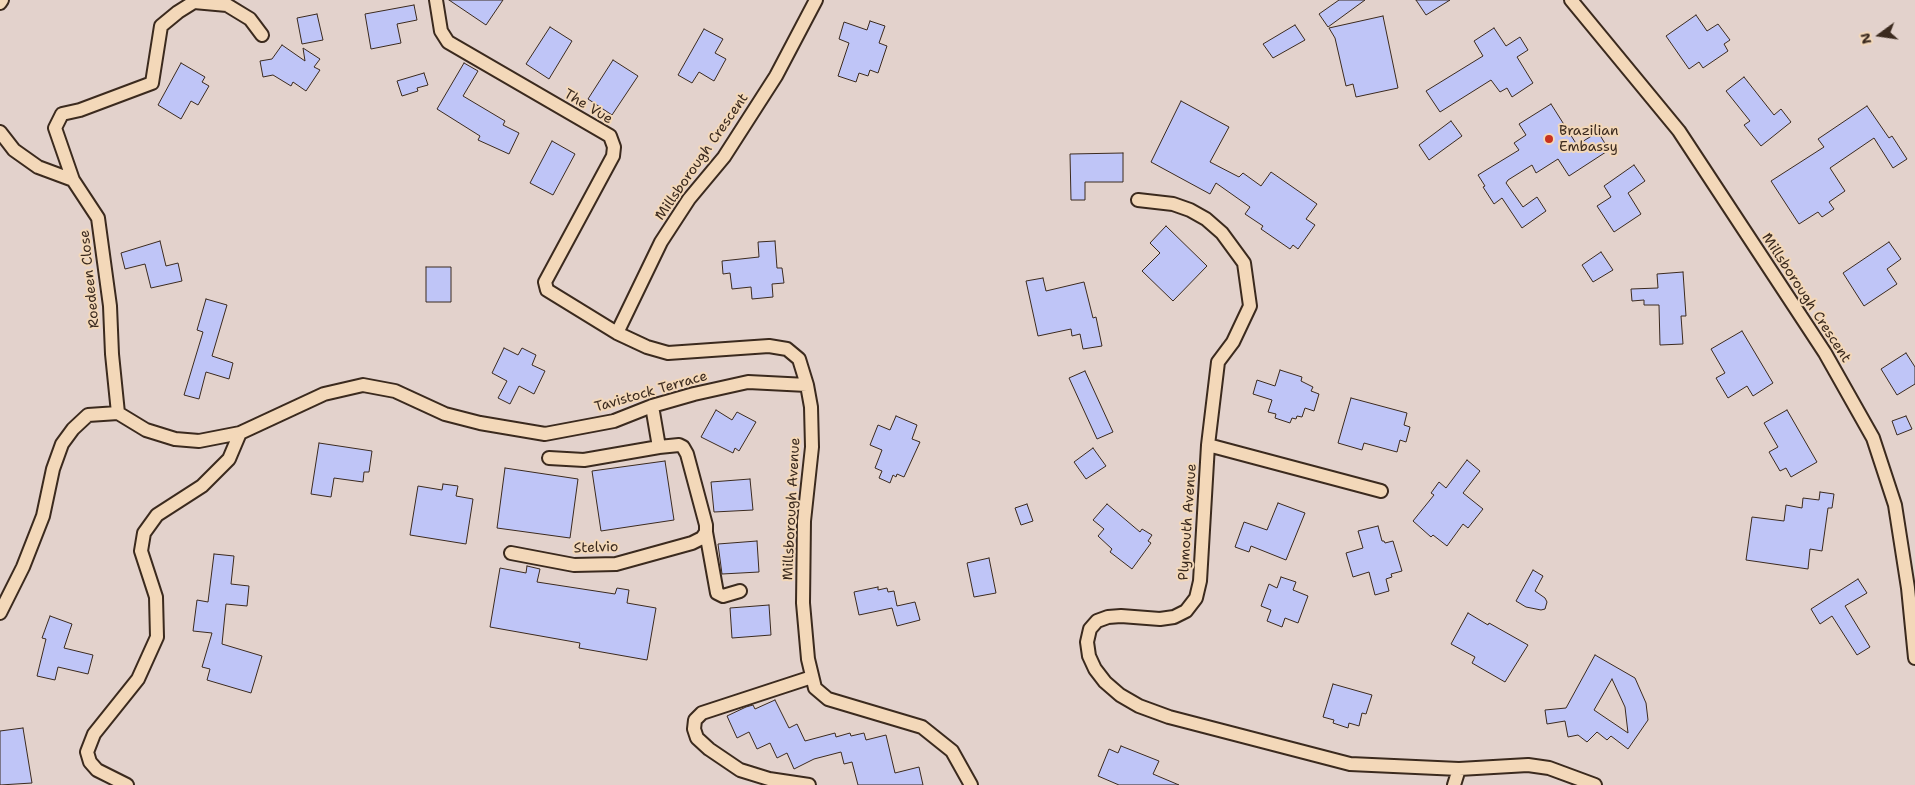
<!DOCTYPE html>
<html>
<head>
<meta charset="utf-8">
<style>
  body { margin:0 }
  #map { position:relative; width:1915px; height:785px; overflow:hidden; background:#e3d2cc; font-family:"Shantell Sans",sans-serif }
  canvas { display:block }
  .north { position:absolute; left:1855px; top:10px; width:50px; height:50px; -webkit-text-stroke:4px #f3d8b9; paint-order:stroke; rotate:256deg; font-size:14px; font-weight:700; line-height:20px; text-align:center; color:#3b2a1e }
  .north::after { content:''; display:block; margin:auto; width:18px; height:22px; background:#3b2a1e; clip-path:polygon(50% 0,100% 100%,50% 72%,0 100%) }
</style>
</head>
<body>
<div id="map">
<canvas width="1915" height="785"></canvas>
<div class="north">N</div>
</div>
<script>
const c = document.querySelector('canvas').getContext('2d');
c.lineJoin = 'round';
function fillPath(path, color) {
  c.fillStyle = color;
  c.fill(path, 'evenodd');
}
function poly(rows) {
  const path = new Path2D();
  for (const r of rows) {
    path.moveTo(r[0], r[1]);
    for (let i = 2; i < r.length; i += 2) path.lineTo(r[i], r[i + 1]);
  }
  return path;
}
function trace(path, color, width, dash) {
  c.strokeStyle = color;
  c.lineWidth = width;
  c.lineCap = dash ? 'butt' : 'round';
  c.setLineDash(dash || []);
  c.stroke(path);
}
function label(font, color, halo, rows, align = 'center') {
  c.font = font + ' "Shantell Sans",sans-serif';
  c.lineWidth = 4;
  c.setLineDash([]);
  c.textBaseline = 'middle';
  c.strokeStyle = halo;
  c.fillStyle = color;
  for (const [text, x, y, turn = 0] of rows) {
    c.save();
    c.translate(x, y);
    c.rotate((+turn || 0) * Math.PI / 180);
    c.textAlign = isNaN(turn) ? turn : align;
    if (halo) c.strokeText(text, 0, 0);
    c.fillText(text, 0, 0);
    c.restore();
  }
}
const building = poly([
  [449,0,503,0,486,25,449,0],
  [1339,0,1365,0,1328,27,1319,14,1339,0],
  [1416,0,1450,0,1426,15,1416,0],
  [414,5,417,20,397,24,401,43,371,49,365,14,414,5],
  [317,14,323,40,302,44,297,18,317,14],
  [1696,15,1707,31,1718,24,1730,40,1724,44,1728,51,1703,68,1699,62,1689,69,1666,36,1696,15],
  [1383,16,1398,88,1356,97,1353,84,1346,86,1335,38,1329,28,1383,16],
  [870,21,885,26,879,43,887,46,878,73,870,70,868,76,859,73,856,82,838,76,849,43,839,39,844,22,867,30,870,21],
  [1295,25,1305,40,1273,58,1263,44,1295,25],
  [550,27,572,41,549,79,526,64,550,27],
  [1494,28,1506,46,1520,37,1528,50,1517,57,1533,83,1512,97,1507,88,1500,92,1491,80,1440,112,1426,91,1483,56,1474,41,1494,28],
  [704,29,723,39,715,53,726,59,714,81,699,72,692,83,678,75,704,29],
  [282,45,305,61,303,48,320,59,314,67,320,70,306,91,293,82,291,86,273,75,263,77,260,61,272,59,282,45],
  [613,60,638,76,612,115,588,99,613,60],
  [181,63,205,77,202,82,209,86,198,105,191,101,181,119,158,105,181,63],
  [464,63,478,71,463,96,505,121,503,125,519,133,509,154,478,140,480,136,437,109,464,63],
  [424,73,428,85,417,88,418,91,402,96,397,81,424,73],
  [1744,77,1774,115,1781,109,1791,122,1761,146,1744,125,1750,121,1726,91,1744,77],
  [1181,101,1229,127,1210,162,1239,177,1243,173,1261,186,1271,172,1317,204,1306,219,1315,225,1298,249,1293,245,1290,249,1261,229,1263,226,1245,214,1250,207,1216,183,1210,194,1151,162,1181,101],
  [1551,104,1577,145,1598,132,1609,150,1569,176,1558,159,1536,173,1532,165,1508,180,1506,183,1523,207,1537,197,1546,211,1522,228,1502,198,1494,204,1483,187,1485,186,1478,175,1519,150,1514,143,1526,135,1519,124,1551,104],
  [1867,106,1889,138,1892,136,1907,159,1893,168,1874,138,1830,168,1845,191,1829,202,1834,209,1822,217,1818,212,1799,224,1771,181,1824,147,1818,139,1867,106],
  [1451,121,1462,136,1429,160,1419,145,1451,121],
  [552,141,575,154,553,195,530,183,552,141],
  [1123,153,1123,182,1085,182,1085,200,1071,200,1070,154,1123,153],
  [1634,165,1645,181,1628,193,1641,214,1614,232,1597,206,1611,197,1604,186,1634,165],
  [1166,226,1207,266,1173,301,1142,271,1160,253,1150,243,1166,226],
  [160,241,166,266,178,263,182,281,151,288,145,264,125,269,121,253,160,241],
  [775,241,777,268,782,268,784,283,772,284,773,297,752,299,751,287,732,289,730,273,723,274,722,261,759,257,758,242,775,241],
  [1889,242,1901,259,1887,269,1897,284,1864,306,1843,273,1889,242],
  [1601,252,1613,270,1593,282,1582,265,1601,252],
  [426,267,451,267,451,302,426,302,426,267],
  [1683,272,1686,316,1681,316,1683,344,1660,345,1659,305,1644,305,1644,300,1632,301,1631,289,1658,288,1657,274,1683,272],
  [1043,278,1046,291,1084,282,1093,318,1096,317,1102,346,1083,349,1080,334,1072,336,1071,329,1038,336,1026,281,1043,278],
  [206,299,227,305,212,356,233,363,229,379,206,372,199,399,184,395,203,332,197,330,206,299],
  [1742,331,1773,383,1753,396,1747,386,1728,398,1716,378,1725,373,1711,349,1742,331],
  [504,348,518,355,522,348,536,355,532,365,545,371,534,394,519,386,510,404,498,398,507,381,492,373,504,348],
  [1906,353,1915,367,1915,384,1897,395,1881,369,1906,353],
  [1280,370,1302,377,1301,381,1313,387,1311,391,1319,394,1314,411,1305,408,1302,417,1297,416,1296,419,1292,418,1290,423,1275,418,1276,414,1268,412,1272,400,1253,394,1257,380,1275,386,1280,370],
  [1085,371,1113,432,1097,439,1069,378,1085,371],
  [1351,398,1407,413,1404,425,1410,427,1406,442,1400,440,1397,452,1364,443,1362,450,1338,443,1351,398],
  [716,410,732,420,737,412,756,422,739,451,735,448,733,453,701,437,716,410],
  [1787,410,1817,462,1791,477,1786,468,1780,471,1769,452,1778,447,1764,423,1787,410],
  [896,416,917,425,912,439,920,442,904,477,897,474,896,477,893,475,890,483,879,478,882,471,875,468,882,450,870,445,878,425,890,430,896,416],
  [1906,416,1912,429,1897,435,1892,421,1906,416],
  [319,443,372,451,369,472,364,472,363,482,334,478,331,497,311,494,319,443],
  [1093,448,1106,466,1086,479,1074,462,1093,448],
  [1467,460,1480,471,1463,493,1483,509,1468,528,1463,524,1447,546,1433,535,1431,537,1413,521,1434,495,1431,493,1439,482,1446,488,1467,460],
  [665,461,674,520,601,531,592,471,665,461],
  [505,468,578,479,570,538,497,528,505,468],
  [750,479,753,510,714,512,711,482,750,479],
  [443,484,458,486,456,496,473,499,466,544,410,535,418,486,442,490,443,484],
  [1820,492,1834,494,1832,508,1828,508,1822,551,1810,549,1808,569,1746,560,1752,517,1784,521,1786,505,1802,508,1803,498,1819,500,1820,492],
  [1278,503,1305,513,1286,560,1251,546,1249,552,1235,547,1244,522,1267,530,1278,503],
  [1027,504,1033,521,1021,525,1015,508,1027,504],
  [1107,504,1140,532,1142,529,1152,535,1148,541,1151,543,1132,569,1110,552,1112,549,1098,536,1104,529,1093,520,1107,504],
  [1378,526,1382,541,1384,541,1385,543,1393,541,1402,571,1391,574,1392,577,1386,579,1389,591,1375,595,1369,572,1353,577,1346,553,1363,548,1358,531,1378,526],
  [757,541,759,572,722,574,718,544,757,541],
  [214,554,234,556,231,584,249,586,247,606,226,604,222,644,262,656,251,693,207,680,210,669,202,667,212,633,193,631,197,600,208,602,214,554],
  [989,558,996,593,974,597,967,563,989,558],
  [527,566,540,569,537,582,615,594,617,588,629,590,627,603,656,608,647,660,579,648,580,643,490,627,500,568,526,573,527,566],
  [1533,570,1543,576,1535,591,1545,598,1547,602,1545,609,1541,610,1526,607,1516,601,1533,570],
  [1281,577,1296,582,1293,590,1308,596,1298,623,1285,618,1282,627,1267,621,1271,610,1261,606,1269,584,1277,588,1281,577],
  [1858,579,1867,593,1845,606,1870,647,1857,655,1832,616,1820,624,1811,609,1858,579],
  [878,587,878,590,887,588,888,592,894,591,897,606,915,602,920,620,897,626,892,608,859,615,854,592,878,587],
  [769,605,771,635,732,638,730,608,769,605],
  [1468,613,1488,625,1489,623,1528,645,1505,682,1472,663,1475,657,1451,644,1468,613],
  [50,616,72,624,64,648,93,655,88,674,58,667,55,680,37,676,46,639,42,638,50,616],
  [1595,655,1635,678,1646,703,1648,720,1628,749,1611,736,1607,740,1597,732,1587,742,1578,735,1568,737,1565,721,1547,724,1545,710,1566,708,1595,655],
  [1612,679,1625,707,1628,733,1594,710,1612,679],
  [1333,684,1372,695,1366,714,1362,713,1359,726,1349,723,1348,728,1333,723,1334,720,1323,717,1333,684],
  [775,700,789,728,797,724,805,741,835,733,836,737,850,733,851,736,864,733,866,740,886,735,895,773,919,767,923,785,858,785,852,762,844,764,841,752,814,759,794,769,787,753,777,758,770,743,757,749,749,732,737,738,727,716,746,707,753,705,755,709,775,700],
  [23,728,32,783,0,785,0,731,23,728],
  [1121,746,1159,761,1153,774,1179,785,1119,785,1098,776,1109,749,1118,753,1121,746]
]);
fillPath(building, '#bfc5f7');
trace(building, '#3b2a1e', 1);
const street = poly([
  [436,0,441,31,448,42,610,136,614,147,613,156,545,282,547,290,617,333,647,347,668,353,769,346,787,349,799,359,807,385,811,407,812,447,804,521,803,603,808,659,815,688,828,699,922,727,952,751,971,785],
  [1571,0,1679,131,1825,353,1873,438,1895,505,1908,588,1915,658],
  [0,3,2,0],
  [0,132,14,150,38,167,73,180,98,218,110,306,112,354,118,413],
  [73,180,55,128,62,114,80,110,152,83,161,26,178,12,194,2,227,5,250,19,262,35],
  [1138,200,1173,204,1190,210,1206,219,1222,233,1244,263,1250,306,1233,342,1218,362,1208,445,1200,581,1196,598,1186,611,1174,617,1160,619,1121,616,1108,617,1097,621,1090,629,1087,642,1089,656,1095,669,1105,682,1120,695,1139,706,1169,717,1350,764,1459,769,1528,765,1549,768,1595,785],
  [617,333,661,242,689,199,724,157,776,76,816,0],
  [1208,445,1381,491],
  [549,458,584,460,659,447],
  [706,532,717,593,723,596,740,591],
  [511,553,574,565,616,564,692,543,702,538,706,532,706,525,687,454,683,447,679,445,659,447,652,406],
  [0,613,23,567,43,516,53,469,62,444,73,429,88,415,118,413,146,430,175,439,199,441,240,433,324,394,363,385,395,391,445,414,480,423,545,434,614,421,652,406,694,394,748,382,807,385],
  [127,785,97,770,90,762,87,752,94,734,138,679,157,637,156,597,141,551,144,533,157,515,202,486,229,459,240,433],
  [809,785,769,779,740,770,709,749,697,738,694,729,695,720,702,713,812,677],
  [1454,785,1459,769]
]);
trace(street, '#3b2a1e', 16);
trace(street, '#f3d8b9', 12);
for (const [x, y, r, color] of [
  [1549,139,5,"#c8321e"]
]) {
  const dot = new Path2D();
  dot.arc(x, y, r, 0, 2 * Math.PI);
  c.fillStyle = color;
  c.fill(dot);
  trace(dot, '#f3d8b9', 2);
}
label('14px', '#3b2a1e', '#f3d8b9', [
  ["The Vue",588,107,31],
  ["Millsborough Crescent",702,157,-55],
  ["Roedeen Close",90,279,-96],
  ["Millsborough Crescent",1806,298,57],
  ["Tavistock Terrace",651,392,-16],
  ["Millsborough Avenue",792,509,-87],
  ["Plymouth Avenue",1188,522,-86],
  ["Stelvio",596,548,-2]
]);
label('14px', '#3b2a1e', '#f3d8b9', [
  ["Brazilian",1559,131],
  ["Embassy",1559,147]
], 'left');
</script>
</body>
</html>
